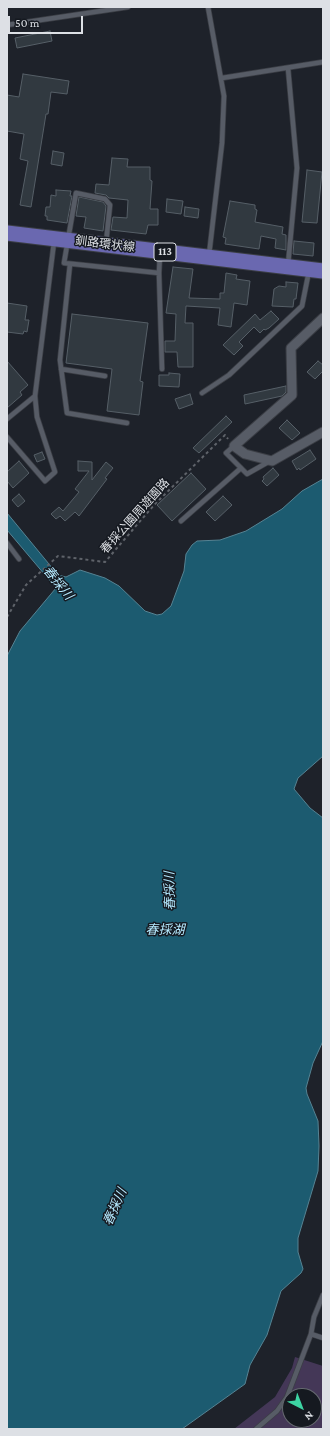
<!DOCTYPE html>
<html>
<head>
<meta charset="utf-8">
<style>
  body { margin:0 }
  #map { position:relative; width:330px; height:1436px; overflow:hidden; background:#1e222a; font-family:"Crimson Pro",serif }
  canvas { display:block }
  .frame { position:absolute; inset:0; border:8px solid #dde0e5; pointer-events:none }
  .north { position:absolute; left:282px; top:1388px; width:40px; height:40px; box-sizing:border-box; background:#151920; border:1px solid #65696f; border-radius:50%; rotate:138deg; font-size:11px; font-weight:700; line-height:16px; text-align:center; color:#dde0e5 }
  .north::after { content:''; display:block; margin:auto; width:14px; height:18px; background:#3dd4a3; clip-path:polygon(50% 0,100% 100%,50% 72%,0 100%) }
  .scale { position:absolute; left:8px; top:16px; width:75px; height:18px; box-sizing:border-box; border:2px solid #dde0e5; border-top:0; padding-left:5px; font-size:12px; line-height:14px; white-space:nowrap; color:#dde0e5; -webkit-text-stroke:3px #151920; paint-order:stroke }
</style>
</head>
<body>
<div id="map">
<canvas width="330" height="1436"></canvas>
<div class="frame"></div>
<div class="north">N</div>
<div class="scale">50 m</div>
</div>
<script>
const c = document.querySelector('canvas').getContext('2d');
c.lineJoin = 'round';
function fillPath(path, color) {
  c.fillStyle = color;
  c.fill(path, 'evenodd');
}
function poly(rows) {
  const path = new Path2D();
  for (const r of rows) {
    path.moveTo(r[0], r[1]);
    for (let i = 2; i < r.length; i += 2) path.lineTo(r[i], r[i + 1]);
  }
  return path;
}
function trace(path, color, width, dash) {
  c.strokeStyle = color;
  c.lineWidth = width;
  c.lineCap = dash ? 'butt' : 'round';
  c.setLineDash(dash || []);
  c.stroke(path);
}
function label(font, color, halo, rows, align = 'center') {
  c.font = font + ' "Crimson Pro","Noto Sans JP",serif';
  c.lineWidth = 3;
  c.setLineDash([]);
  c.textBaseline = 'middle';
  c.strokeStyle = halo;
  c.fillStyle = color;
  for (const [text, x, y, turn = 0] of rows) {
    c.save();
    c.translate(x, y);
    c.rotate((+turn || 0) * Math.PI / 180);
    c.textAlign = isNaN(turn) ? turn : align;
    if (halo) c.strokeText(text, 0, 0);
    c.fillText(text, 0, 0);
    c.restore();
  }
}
fillPath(poly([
  [295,1357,323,1366,323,1429,234,1429,275,1397,292,1368],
  [290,1396,314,1396,314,1420,290,1420]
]), '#443757');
const water = poly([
  [323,479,323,756,298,778,294,789,310,808,323,818,323,1041,313,1063,306,1088,307,1094,318,1121,319,1146,318,1171,298,1238,298,1252,303,1269,301,1273,281,1291,267,1335,250,1365,245,1384,182,1429,7,1429,7,656,20,631,56,588,7,530,7,513,58,575,66,577,80,570,105,578,119,586,145,611,157,615,162,614,171,606,184,571,186,554,192,545,197,541,220,540,246,531,282,509,302,491,323,479]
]);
fillPath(water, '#1c5b70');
trace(water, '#568393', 1);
const building = poly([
  [50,31,52,41,17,48,15,38,50,31],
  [23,74,69,81,67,94,51,92,48,114,46,114,31,207,20,205,28,161,20,159,24,134,7,131,7,95,19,97,23,74],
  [53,151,64,153,62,166,51,164,53,151],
  [112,158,128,159,127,167,150,167,150,180,152,181,150,209,158,209,158,225,148,225,146,234,111,230,113,217,127,218,128,200,109,198,106,195,95,193,96,184,109,185,112,158],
  [307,170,322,172,317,223,302,222,307,170],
  [56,190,71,191,70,196,72,196,67,223,47,220,47,216,45,216,46,207,50,207,51,195,56,196,56,190],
  [79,197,103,202,106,206,103,231,84,228,86,217,76,216,79,197],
  [167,199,183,201,181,214,166,212,167,199],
  [230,201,255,205,255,209,257,210,255,222,283,227,282,234,286,235,286,250,275,248,276,239,261,236,259,249,225,244,226,238,223,237,230,201],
  [185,207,199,209,198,218,184,216,185,207],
  [294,241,314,243,313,256,293,254,294,241],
  [173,267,193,269,189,298,220,299,220,293,224,293,226,273,237,275,236,279,250,281,247,305,234,303,231,327,218,325,220,308,186,306,185,323,193,323,193,367,178,367,177,352,165,352,165,341,175,341,176,314,166,313,173,267],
  [286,282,298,283,296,299,294,299,293,307,272,306,274,289,279,286,286,287,286,282],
  [7,303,27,306,25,320,29,320,27,332,24,331,23,334,7,332,7,303],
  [271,311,279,319,269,328,265,330,264,329,260,333,254,327,239,342,243,346,234,355,223,345,255,314,260,320,271,311],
  [72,314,148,323,140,381,143,382,139,415,107,411,112,369,66,363,72,314],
  [7,361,28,385,20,392,22,395,7,408,7,361],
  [318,361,323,365,323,371,315,379,307,372,318,361],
  [169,373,180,374,179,387,159,386,159,375,169,375,169,373],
  [286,386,286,392,282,396,245,404,244,395,286,386],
  [190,394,193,404,179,409,175,399,190,394],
  [226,416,232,422,199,453,193,448,226,416],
  [287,420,300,433,292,440,279,428,287,420],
  [310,450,316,459,300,470,299,468,297,470,292,461,310,450],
  [42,452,45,459,37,462,34,455,42,452],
  [19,461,29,473,13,488,7,481,7,472,19,461],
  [78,461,92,462,92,480,106,462,113,468,105,478,107,479,79,516,75,512,65,521,60,516,56,519,51,514,59,507,63,511,79,492,75,489,89,471,78,471,78,461],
  [273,468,279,475,267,486,262,481,264,479,263,477,273,468],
  [191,473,206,489,172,521,157,505,191,473],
  [19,494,25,501,18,507,12,500,19,494],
  [223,496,232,505,215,521,206,512,223,496]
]);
fillPath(building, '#313940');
trace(building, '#565f67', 1);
const lane = poly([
  [208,7,224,96,222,143,209,255],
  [7,25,128,7],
  [222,78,323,62],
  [106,243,110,205,105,199,76,193,64,263,159,273,160,254],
  [70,264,60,360,67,413,127,423],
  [288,265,297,168,288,68],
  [159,273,162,369],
  [61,369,105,376],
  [202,393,229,375,302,306,309,271],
  [7,419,35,396],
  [7,437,45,481,55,472,37,417,35,396,54,242],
  [234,446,226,453,247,474,270,461],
  [181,521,241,468],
  [7,543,19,559],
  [323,1295,314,1317,311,1334,323,1338],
  [256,1429,277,1411,287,1397,311,1334]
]);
const street = poly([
  [323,318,291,348,292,395,234,446,245,454,272,461,323,432]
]);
const primary = poly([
  [7,233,323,271]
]);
trace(lane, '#3b3e45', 6);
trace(street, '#3b3e45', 11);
trace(primary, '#3b3e45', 17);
trace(poly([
  [7,617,26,585,58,556,105,562,154,505,225,435,228,439]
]), '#5f636a', 2, [3, 3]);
trace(lane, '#575c66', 4.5);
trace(street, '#575c66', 9);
trace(primary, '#6a68b0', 15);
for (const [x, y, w] of [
  [165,252,22]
]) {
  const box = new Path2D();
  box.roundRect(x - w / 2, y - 9, w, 18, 3);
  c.fillStyle = '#151920';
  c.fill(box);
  trace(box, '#dde0e5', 1);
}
label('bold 11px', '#dde0e5', null, [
  ["113",165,252]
]);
label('12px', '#dde0e5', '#151920', [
  ["釧路環状線",105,244,7],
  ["春採公園周遊園路",135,516,-48]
]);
label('italic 13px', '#b4e9fe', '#151920', [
  ["春採川",58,583,51],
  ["春採川",170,891,-91],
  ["春採湖",165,930],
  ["春採川",115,1207,-66]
]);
</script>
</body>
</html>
